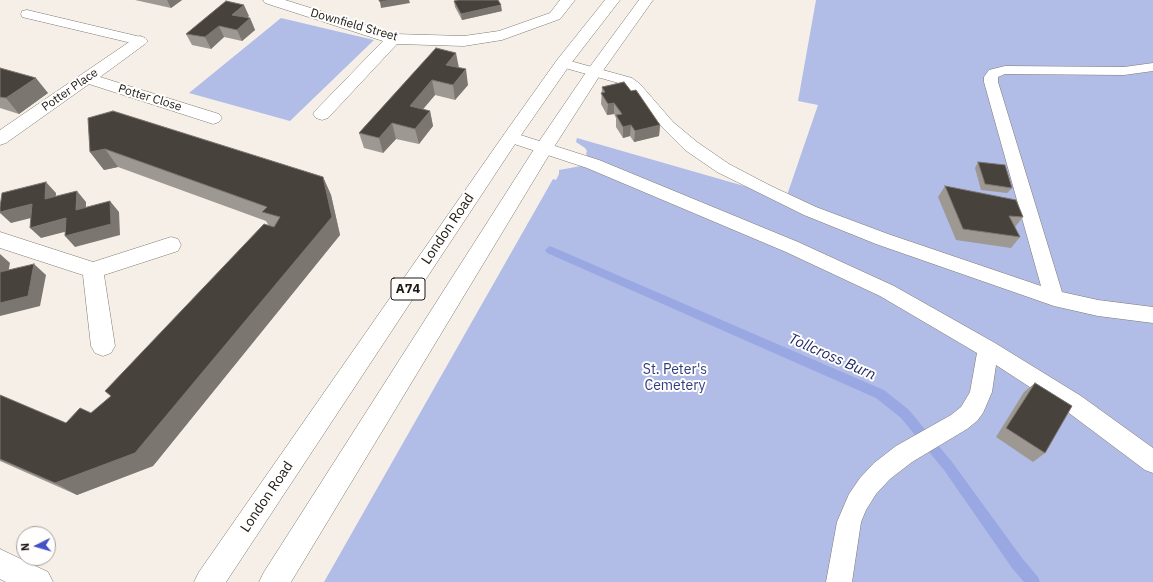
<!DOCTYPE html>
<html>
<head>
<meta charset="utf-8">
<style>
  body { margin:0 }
  #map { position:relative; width:1153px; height:582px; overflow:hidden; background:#f6efe8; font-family:"IBM Plex Sans",sans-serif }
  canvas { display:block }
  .north { position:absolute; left:16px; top:526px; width:40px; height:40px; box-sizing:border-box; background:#fffefc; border:1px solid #a4a3a0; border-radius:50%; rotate:265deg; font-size:11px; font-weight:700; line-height:16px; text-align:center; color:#1c1a17 }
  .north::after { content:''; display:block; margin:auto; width:14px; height:18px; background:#4252c6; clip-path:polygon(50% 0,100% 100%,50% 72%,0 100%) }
</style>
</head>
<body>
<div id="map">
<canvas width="1153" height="582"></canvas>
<div class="north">N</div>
</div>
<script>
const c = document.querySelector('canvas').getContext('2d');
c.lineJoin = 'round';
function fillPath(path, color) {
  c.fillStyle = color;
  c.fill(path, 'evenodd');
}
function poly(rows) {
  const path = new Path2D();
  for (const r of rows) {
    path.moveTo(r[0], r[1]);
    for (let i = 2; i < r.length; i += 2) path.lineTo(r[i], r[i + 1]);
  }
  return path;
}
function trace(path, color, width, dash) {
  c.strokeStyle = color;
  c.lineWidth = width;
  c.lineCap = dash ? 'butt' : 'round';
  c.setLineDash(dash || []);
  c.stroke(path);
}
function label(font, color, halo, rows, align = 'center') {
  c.font = font + ' "IBM Plex Sans",sans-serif';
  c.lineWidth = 4;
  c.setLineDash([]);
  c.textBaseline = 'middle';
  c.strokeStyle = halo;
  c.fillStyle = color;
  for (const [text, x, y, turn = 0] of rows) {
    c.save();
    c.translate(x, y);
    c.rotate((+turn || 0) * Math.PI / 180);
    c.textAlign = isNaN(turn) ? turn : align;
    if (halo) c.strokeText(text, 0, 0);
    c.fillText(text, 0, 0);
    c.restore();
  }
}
fillPath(poly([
  [816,0,1153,0,1153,582,324,582,553,179,556,180,559,174,559,170,581,166,587,155,586,154,587,151,585,148,576,142,577,138,786,198,818,105,798,101],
  [281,18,374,40,290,121,189,93]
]), '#b1bde7');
fillPath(poly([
  [550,246,884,390,909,410,952,462,1022,558,1038,577,1040,582,1024,582,1012,568,944,470,901,418,876,398,547,253,545,250,550,246]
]), '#99a8e2');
const lane = poly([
  [27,10,145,38,147,41,145,44,140,45,22,17,21,14,22,11,27,10],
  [563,59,632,78,640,84,673,122,697,142,729,164,769,185,816,207,888,234,1041,286,984,82,984,77,989,70,1005,66,1124,67,1153,63,1153,71,1124,75,1005,74,998,77,998,82,1062,292,1098,300,1153,307,1153,323,1098,316,1054,306,876,244,804,215,717,172,685,150,663,128,630,90,622,84,558,66,556,63,558,60,563,59],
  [511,132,599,160,798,242,894,286,995,343,1081,396,1153,448,1153,473,1145,470,1065,410,996,365,992,392,983,413,977,421,967,429,912,462,890,479,876,494,866,510,861,522,852,582,826,582,837,522,849,494,860,478,874,463,896,446,951,415,961,407,970,392,977,353,880,296,786,252,587,168,505,141,503,137,505,133,511,132]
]);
const street = poly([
  [263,0,285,0,394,34,464,36,499,31,550,13,560,0,575,0,560,19,502,40,464,46,397,44,328,118,322,120,316,118,313,114,316,110,383,41,265,3,263,0],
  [140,36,145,38,148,41,145,44,100,77,219,114,222,118,219,122,213,124,207,122,89,84,6,143,0,145,0,130,135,38,140,36],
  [0,232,93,262,171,237,178,239,181,245,178,251,104,275,115,346,111,353,103,356,95,353,91,346,83,275,0,248,0,232],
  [0,549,48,572,53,582,6,582,0,579,0,549]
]);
const primary = poly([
  [605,0,620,0,569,66,517,141,226,582,194,582,199,572,505,133,557,60,605,0],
  [639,0,653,0,602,72,552,150,291,582,259,582,264,572,538,143,589,68,639,0]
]);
trace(lane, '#7f7972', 1);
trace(street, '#7f7972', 1);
trace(primary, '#7f7972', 1);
fillPath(lane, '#fff');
fillPath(street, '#fff');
fillPath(primary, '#fff');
fillPath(poly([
  [135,0,182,0,171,8],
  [454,1,502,11,462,20,455,7],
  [249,16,247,18,250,18,255,30,242,41,224,37,211,49,192,45,186,34],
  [436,48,459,68,468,85,455,100,435,95,423,109,430,111,433,126,419,144,396,139,383,153,364,148,359,133],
  [0,68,48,93,19,114,0,108],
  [602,87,631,91,660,125,659,136,634,142,630,136,623,138,616,127,616,118,614,114,607,115,601,104],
  [88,118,323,177,331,195,340,235,153,466,77,495,0,461,0,395,66,423,91,413,111,396,269,226,266,221,118,167,104,170,90,152],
  [978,162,1012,188,1007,193,981,190,975,168],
  [945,186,1023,217,1015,227,1020,237,1011,248,956,240,938,197],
  [1035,383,1045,453,1033,462,996,437,1024,392]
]), '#9e9892');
fillPath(poly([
  [167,0,182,0,171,8],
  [392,0,409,0,410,3,381,8,380,2],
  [244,5,249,16,237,26,232,15],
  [501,5,502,11,462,20,461,14],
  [250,18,255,30,242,41,237,30],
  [219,26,224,37,211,49,205,37],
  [456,53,459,68,446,65],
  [466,69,468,85,455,100,453,85],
  [36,78,48,93,19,114,6,98],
  [432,80,435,95,413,121,410,106],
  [614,103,614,114,607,115,608,104],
  [430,111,433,126,419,144,415,129],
  [392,123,396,139,383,153,379,138],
  [631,125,630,136,623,138,623,127],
  [660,125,659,136,634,142,635,131],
  [105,149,118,167,104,170,90,152],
  [323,177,331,195,340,235,153,466,77,495,55,483],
  [46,182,56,193,55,210,45,199],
  [77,191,86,202,86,221,76,210],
  [110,201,119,212,120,235,75,247,65,236],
  [32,204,43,215,11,223,0,213,0,212],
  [66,218,76,229,41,238,30,228],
  [0,254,10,263,6,284,0,280],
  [34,264,46,275,40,306,0,316,0,303]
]), '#7c7670');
const building = poly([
  [379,0,392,0,380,2,379,0],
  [458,0,498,0,501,5,461,14,454,1,458,0],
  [226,1,244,5,232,15,250,18,237,30,219,26,205,37,186,34,226,1],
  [436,48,456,53,446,65,466,69,453,85,432,80,410,106,430,111,415,129,392,123,379,138,359,133,436,48],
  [0,68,36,78,6,98,0,97,0,68],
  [624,82,631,91,636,90,660,125,635,131,631,125,623,127,616,115,622,114,614,103,608,104,601,93,605,92,602,87,624,82],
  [113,111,323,177,332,217,135,453,55,483,0,459,0,395,66,423,80,408,91,413,111,396,105,391,264,224,274,227,280,217,262,212,267,207,105,149,90,152,88,118,113,111],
  [978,162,1005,165,1012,188,985,184,978,162],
  [46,182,45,199,77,191,76,210,110,201,111,224,65,236,66,218,30,228,32,204,0,212,0,207,2,193,46,182],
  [945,186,1016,200,1023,217,1009,216,1020,237,963,229,945,186],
  [34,264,28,296,0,303,0,272,34,264],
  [1035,383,1072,406,1045,453,1006,428,1035,383]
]);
fillPath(building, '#47423c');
trace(building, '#7c7670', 1);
label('12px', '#1c1a17', '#fffefc', [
  ["Downfield Street",354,25,16],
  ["Potter Place",70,90,-35],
  ["Potter Close",150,98,17]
]);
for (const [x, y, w] of [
  [408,289,34]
]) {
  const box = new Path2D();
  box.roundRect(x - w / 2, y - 11, w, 22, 3);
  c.fillStyle = '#fffefc';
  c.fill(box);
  trace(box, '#1c1a17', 1);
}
label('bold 13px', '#1c1a17', null, [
  ["A74",408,289]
]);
label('14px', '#1c1a17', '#fffefc', [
  ["London Road",448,229,-56],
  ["London Road",267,497,-56]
]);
label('14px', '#303d81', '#fffefc', [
  ["St. Peter's",675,370],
  ["Cemetery",675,386]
]);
label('italic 15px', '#1f286b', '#fffefc', [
  ["Tollcross Burn",832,357,24]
]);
</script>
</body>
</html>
